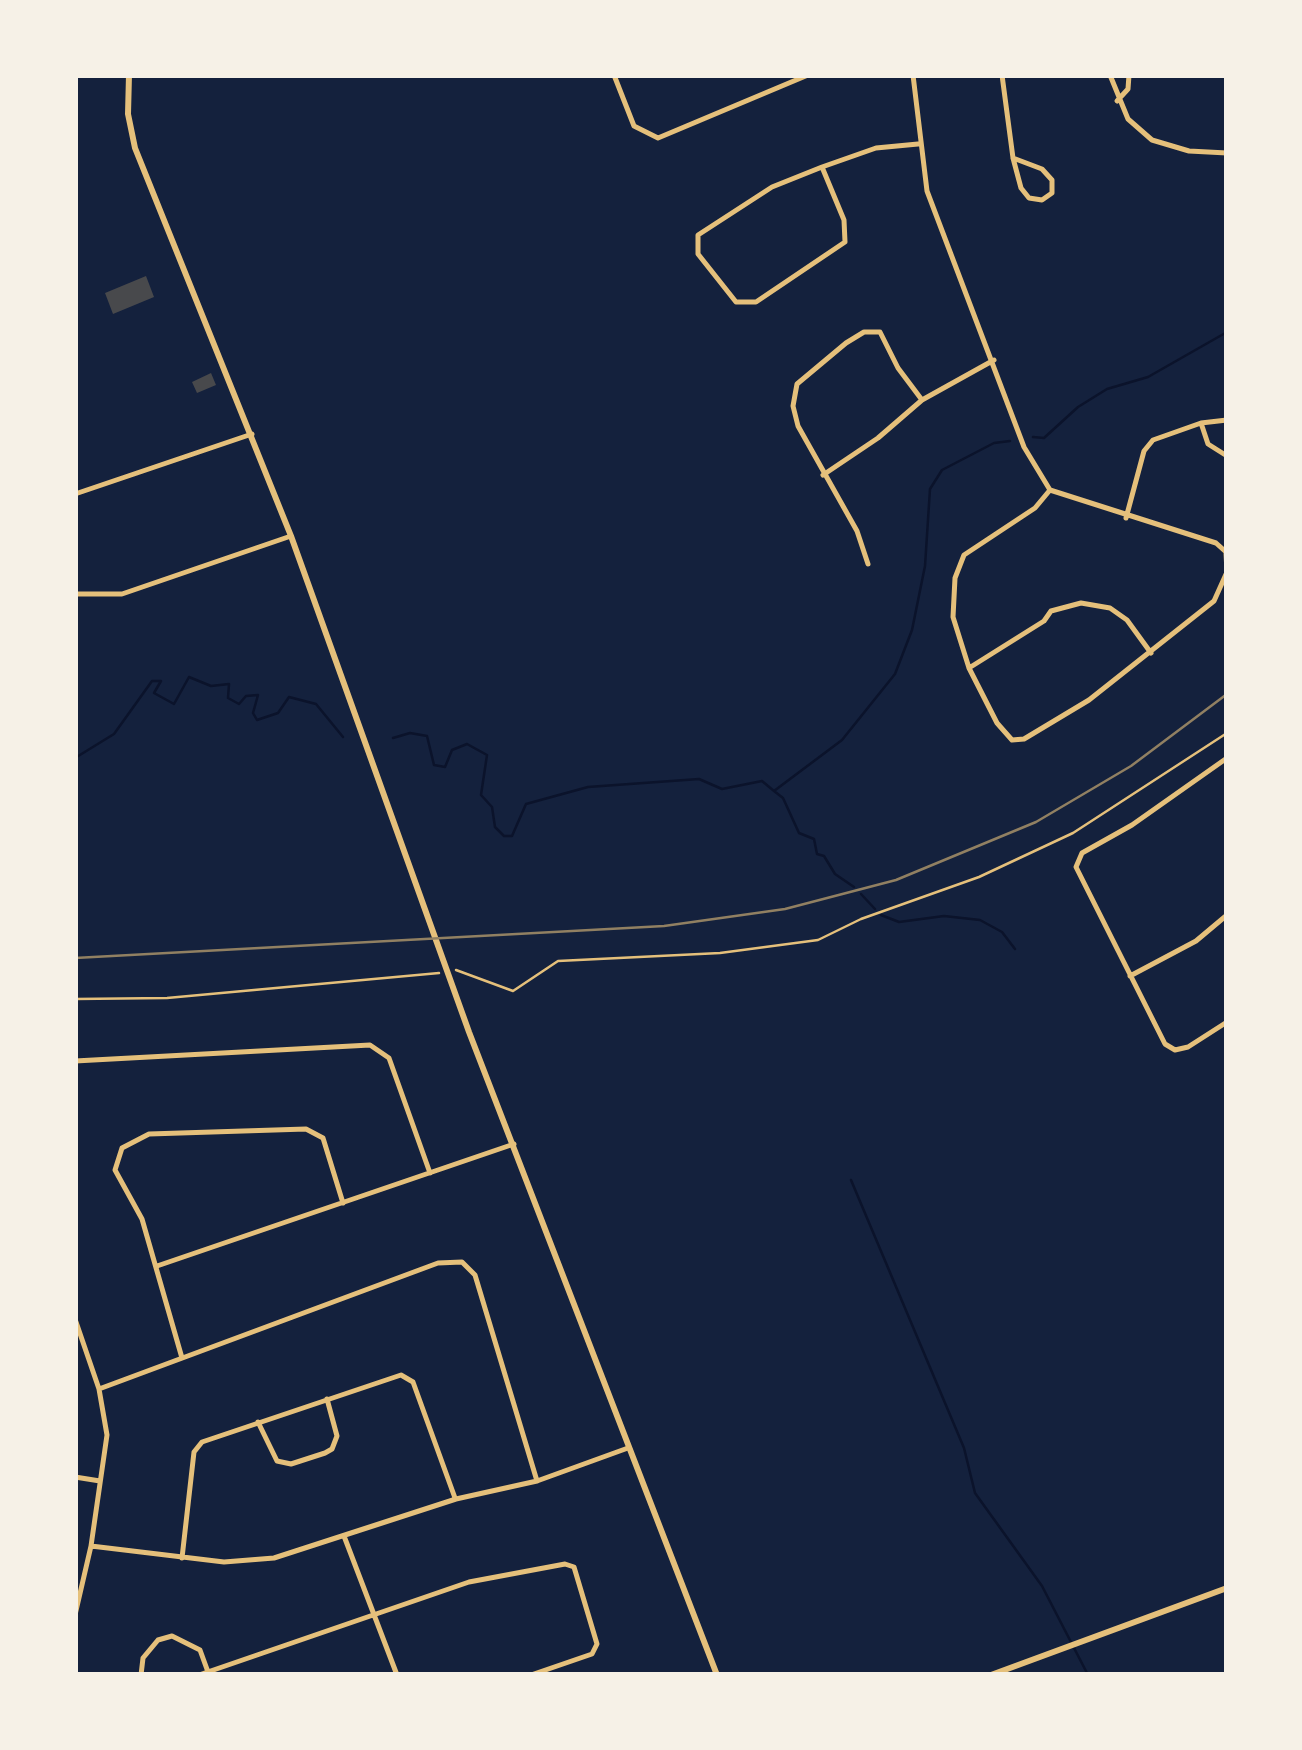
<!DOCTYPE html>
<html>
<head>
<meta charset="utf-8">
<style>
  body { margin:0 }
  #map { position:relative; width:1302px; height:1750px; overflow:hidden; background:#14213d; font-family:"DejaVu Sans",sans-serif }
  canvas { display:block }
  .frame { position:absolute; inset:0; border:78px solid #f6f1e7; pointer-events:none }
</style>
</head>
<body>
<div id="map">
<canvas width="1302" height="1750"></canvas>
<div class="frame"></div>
</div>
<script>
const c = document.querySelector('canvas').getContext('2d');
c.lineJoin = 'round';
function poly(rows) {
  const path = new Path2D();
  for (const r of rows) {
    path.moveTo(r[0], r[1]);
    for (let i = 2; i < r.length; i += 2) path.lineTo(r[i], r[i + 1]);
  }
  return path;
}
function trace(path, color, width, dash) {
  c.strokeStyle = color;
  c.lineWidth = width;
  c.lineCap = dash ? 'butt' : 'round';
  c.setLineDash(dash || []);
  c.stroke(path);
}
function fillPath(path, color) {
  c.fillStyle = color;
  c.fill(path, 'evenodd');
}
trace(poly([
  [1033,437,1044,438,1078,407,1107,389,1148,377,1227,332],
  [393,738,410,733,427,736,434,765,445,767,452,750,467,744,487,755,481,795,492,807,495,827,504,836,512,836,526,804,588,787,699,779,722,789,762,781,774,791,842,740,895,674,912,630,925,566,930,489,942,470,994,443,1010,441],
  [75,758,114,734,152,681,161,681,154,693,174,704,189,677,211,686,229,684,228,698,239,704,246,696,258,695,253,713,257,720,278,713,289,697,316,704,343,737],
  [774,791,783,798,799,833,814,839,817,854,824,856,835,874,854,887],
  [861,894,875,909],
  [881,915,899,922,944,916,980,920,1002,932,1015,949],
  [851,1180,964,1448,975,1493,1042,1586,1088,1675]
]), '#0b132b', 2.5);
fillPath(poly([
  [146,276,154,297,113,314,105,293],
  [211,373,216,385,197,393,192,382]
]), '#48494c');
trace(poly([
  [456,970,513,991,558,961,720,953,818,940,861,919,979,877,1073,833,1227,733],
  [75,999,167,998,439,973]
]), '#e5c07b', 2.5);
trace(poly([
  [614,75,634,126,658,138,808,75],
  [913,75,927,191,1024,447,1050,490,1216,543,1226,552],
  [1002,75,1013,158,1021,188,1029,198,1042,200,1052,193,1052,180,1042,169,1013,158],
  [1110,75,1128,119,1152,140,1189,151,1227,153],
  [1117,101,1128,89,1129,75],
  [822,167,844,220,845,242,756,302,736,302,698,254,698,235,772,187,822,167,876,148,918,144],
  [1201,423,1208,444,1227,456],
  [823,475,878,438,922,400,994,360],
  [1050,490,1035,508,964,555,955,578,953,617,969,668,997,723,1012,740,1024,739,1089,700,1214,601,1227,572,1226,553],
  [75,494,252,434],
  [1126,518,1144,451,1153,440,1201,423,1227,420],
  [868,564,857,531,798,426,793,406,797,384,846,343,864,332,880,332,898,368,922,400],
  [75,594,122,594,291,536],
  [969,668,1044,621,1051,611,1081,603,1110,608,1127,620,1151,653],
  [1227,758,1132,825,1082,853,1076,867,1165,1044,1175,1050,1188,1047,1227,1022],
  [1130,976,1196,941,1227,915],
  [75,1061,370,1045,389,1058,430,1173],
  [157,1266,514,1144],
  [75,1319,99,1389,107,1435,91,1546,75,1615],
  [182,1358,142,1219,115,1170,122,1148,149,1134,306,1129,323,1138,343,1203],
  [99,1389,438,1263,462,1262,475,1275,537,1481],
  [258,1422,277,1461,291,1464,325,1453,332,1449,337,1436,327,1399],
  [75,1477,100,1481],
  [344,1536,397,1675],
  [91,1546,224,1562,274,1558,456,1499,537,1481,628,1448],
  [182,1558,194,1452,202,1442,401,1375,413,1382,455,1498],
  [141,1675,143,1658,158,1640,172,1636,200,1650,208,1672],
  [199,1675,469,1582,565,1564,574,1567,597,1644,592,1654,531,1675]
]), '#e5c07b', 5);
trace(poly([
  [991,1675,1227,1588]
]), '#e5c07b', 6);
trace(poly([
  [129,75,128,114,135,148,291,536,469,1032,717,1675]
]), '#e5c07b', 6);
trace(poly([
  [75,958,664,926,785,909,896,880,1036,822,1131,766,1227,694]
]), '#918062', 2.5);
</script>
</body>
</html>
